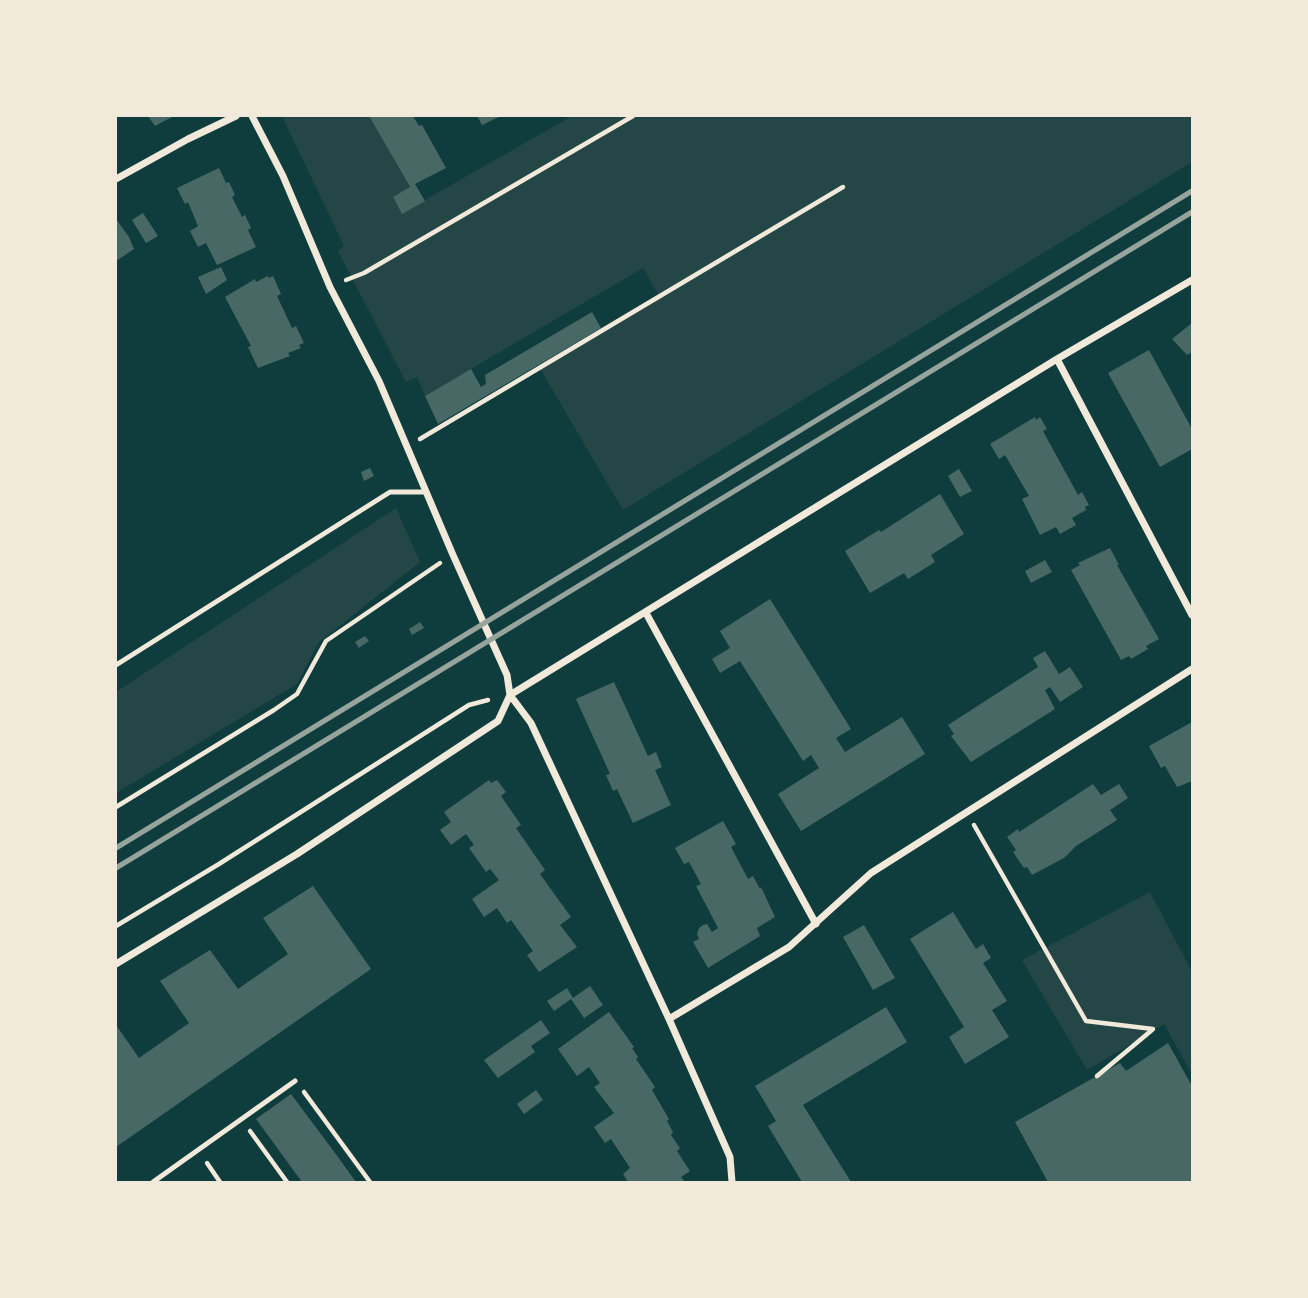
<!DOCTYPE html>
<html>
<head>
<meta charset="utf-8">
<style>
  body { margin:0 }
  #map { position:relative; width:1308px; height:1298px; overflow:hidden; background:#0f3d3e; font-family:"Golos Text",sans-serif }
  canvas { display:block }
  .frame { position:absolute; inset:0; border:117px solid #f1e9da; pointer-events:none }
</style>
</head>
<body>
<div id="map">
<canvas width="1308" height="1298"></canvas>
<div class="frame"></div>
</div>
<script>
const c = document.querySelector('canvas').getContext('2d');
c.lineJoin = 'round';
function fillPath(path, color) {
  c.fillStyle = color;
  c.fill(path, 'evenodd');
}
function poly(rows) {
  const path = new Path2D();
  for (const r of rows) {
    path.moveTo(r[0], r[1]);
    for (let i = 2; i < r.length; i += 2) path.lineTo(r[i], r[i + 1]);
  }
  return path;
}
function trace(path, color, width, dash) {
  c.strokeStyle = color;
  c.lineWidth = width;
  c.lineCap = dash ? 'butt' : 'round';
  c.setLineDash(dash || []);
  c.stroke(path);
}
fillPath(poly([
  [282,116,369,116,410,188,402,213,572,116,1192,116,1192,162,623,510,538,365,658,294,643,268,425,396,417,377,406,382,338,251,344,246],
  [396,508,420,562,318,643,297,684,116,793,116,692],
  [1150,892,1192,972,1192,1074,1164,1024,1087,1070,1022,960]
]), '#244646');
fillPath(poly([
  [148,116,174,116,155,126],
  [369,116,413,116,419,126,422,125,446,168,415,184,425,201,402,214,393,197,410,187],
  [477,116,501,116,482,125],
  [219,168,226,183,229,182,235,195,232,197,242,217,245,215,251,228,248,230,256,247,217,265,206,243,198,247,190,231,198,226,188,202,185,204,177,188],
  [143,213,158,236,146,243,132,220],
  [116,219,129,237,134,249,116,261],
  [221,267,227,280,206,294,198,277],
  [268,276,269,278,273,276,281,294,277,296,292,328,296,326,304,343,299,345,301,348,288,353,290,356,258,368,248,347,251,346,225,297,255,279,256,282],
  [592,312,601,328,438,424,425,396,471,369,481,387,486,384,485,375],
  [1192,323,1192,352,1187,355,1172,339],
  [1149,350,1192,429,1192,449,1160,467,1108,373],
  [1035,417,1036,420,1040,417,1047,429,1043,431,1067,475,1078,495,1082,492,1089,505,1085,507,1086,510,1072,518,1076,525,1060,534,1056,527,1040,535,1022,499,1029,496,1005,455,999,459,990,444],
  [370,468,374,476,364,481,361,472],
  [959,469,972,491,960,497,948,476],
  [940,494,964,534,931,555,935,562,908,579,904,573,870,593,845,551,879,530,881,532],
  [1110,548,1119,565,1117,565,1159,639,1146,646,1148,649,1131,659,1129,656,1121,660,1071,570,1080,565,1078,563],
  [1045,560,1052,572,1031,583,1025,571],
  [770,599,851,729,836,738,845,752,902,717,925,754,801,831,778,794,819,768,811,755,803,761,740,661,720,673,712,659,730,648,720,631],
  [420,622,424,628,412,635,409,629],
  [365,636,369,641,359,648,355,642],
  [1045,651,1059,674,1070,667,1083,687,1060,702,1050,687,1045,690,1055,709,971,762,951,736,954,734,948,725,1038,667,1033,658],
  [614,682,648,756,656,752,662,767,655,770,671,805,633,823,617,789,613,791,606,775,610,774,576,699],
  [1192,722,1192,781,1177,787,1165,766,1161,768,1149,746],
  [489,780,491,783,497,780,506,792,501,796,521,825,516,828,545,870,540,874,571,917,560,925,577,947,539,972,527,955,533,951,511,920,507,923,497,908,484,917,472,899,499,880,490,869,486,872,469,848,474,845,466,834,451,845,440,830,451,822,444,812],
  [1093,784,1101,795,1119,784,1128,798,1110,810,1117,820,1076,846,1064,858,1032,875,1027,867,1024,868,1013,852,1016,850,1007,837,1018,829,1019,832],
  [723,821,736,844,731,847,748,879,753,876,760,889,761,887,775,917,757,928,760,936,708,968,693,942,699,939,697,934,699,928,703,925,707,924,712,932,718,928,696,886,701,884,689,862,684,864,675,848],
  [313,886,371,969,116,1147,116,1025,139,1058,189,1023,160,981,210,950,238,989,288,954,263,918],
  [953,912,976,949,983,944,991,958,983,963,1007,1001,992,1010,1009,1037,965,1064,949,1037,964,1027,910,939],
  [864,925,895,978,873,990,843,937],
  [590,986,603,1005,584,1018,571,999,554,1011,547,1001,567,988,573,998],
  [886,1007,907,1042,803,1105,851,1182,802,1182,768,1126,776,1121,755,1086],
  [609,1012,634,1047,632,1048,638,1057,636,1059,655,1087,652,1090,669,1119,667,1121,673,1132,671,1135,680,1148,677,1151,690,1171,681,1177,685,1182,628,1182,623,1174,630,1168,611,1139,605,1143,594,1127,614,1113,594,1087,600,1083,589,1067,577,1076,558,1049],
  [541,1020,550,1033,531,1046,535,1052,498,1078,484,1060],
  [1168,1043,1192,1086,1192,1182,1048,1182,1015,1122,1120,1063,1126,1071],
  [536,1090,543,1100,524,1114,517,1104],
  [291,1094,335,1153,356,1182,302,1182,256,1119]
]), '#486865');
trace(poly([
  [346,280,364,273,633,116],
  [420,439,843,187],
  [116,807,274,710,297,694,326,641,440,563],
  [974,825,1086,1021,1153,1029],
  [116,926,219,864,469,705,488,700],
  [1097,1076,1152,1030],
  [304,1092,370,1182],
  [250,1131,287,1182],
  [207,1163,220,1182]
]), '#f1e9da', 4.5);
trace(poly([
  [116,665,390,492,426,492],
  [153,1182,295,1081]
]), '#f1e9da', 5);
trace(poly([
  [252,116,283,176,330,287,379,381,453,555,507,675,510,695,531,723,669,1019,730,1157,732,1182],
  [116,179,188,139,236,116],
  [1057,359,1192,615],
  [646,613,816,924],
  [510,695,1057,359,1192,280],
  [116,964,297,854,498,721,510,695],
  [669,1019,789,947,871,873,1192,669]
]), '#f1e9da', 7);
trace(poly([
  [116,848,1192,191],
  [116,868,1192,212]
]), '#97a49c', 5);
</script>
</body>
</html>
